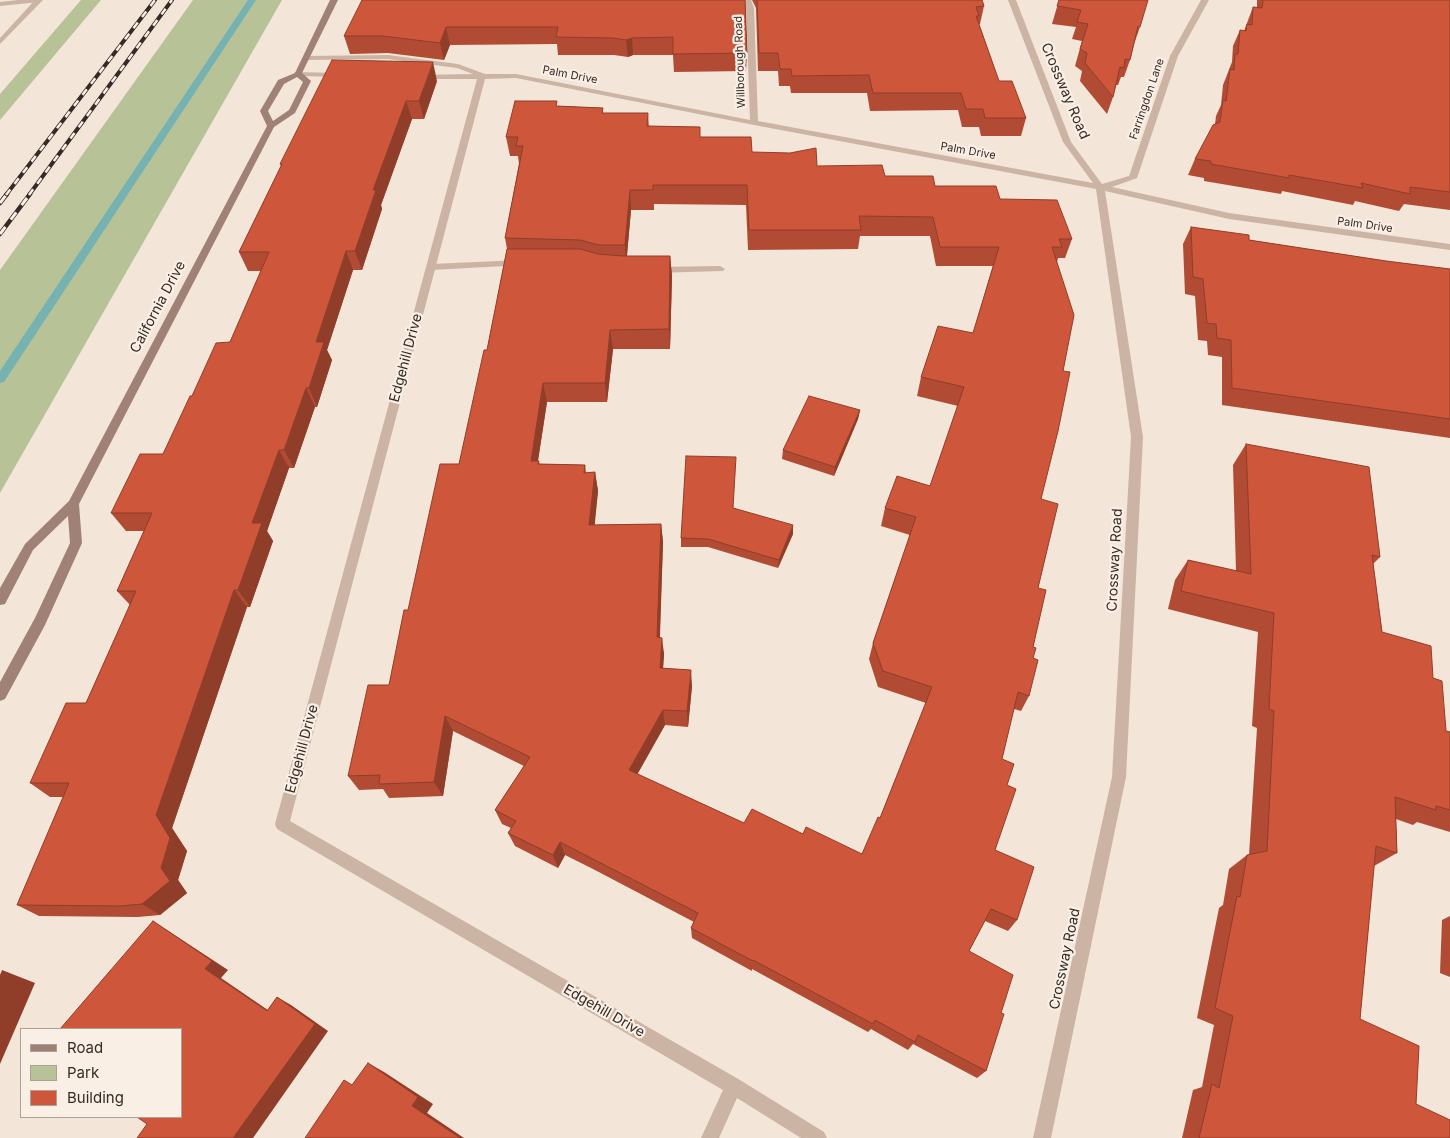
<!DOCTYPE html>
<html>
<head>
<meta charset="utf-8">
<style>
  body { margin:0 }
  #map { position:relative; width:1450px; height:1138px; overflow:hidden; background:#f3e5d8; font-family:Inter,sans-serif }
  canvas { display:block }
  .legend { position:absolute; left:20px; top:1028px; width:162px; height:90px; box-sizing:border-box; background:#faefe5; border:1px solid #aca099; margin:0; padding:6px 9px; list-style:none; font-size:15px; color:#362a26 }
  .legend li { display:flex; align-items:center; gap:10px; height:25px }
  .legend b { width:25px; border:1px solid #aca099 }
</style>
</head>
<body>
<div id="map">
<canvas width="1450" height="1138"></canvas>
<ul class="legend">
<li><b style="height:6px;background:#9f8275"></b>Road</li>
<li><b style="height:14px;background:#b7c397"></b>Park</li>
<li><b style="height:14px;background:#ce573b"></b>Building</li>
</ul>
</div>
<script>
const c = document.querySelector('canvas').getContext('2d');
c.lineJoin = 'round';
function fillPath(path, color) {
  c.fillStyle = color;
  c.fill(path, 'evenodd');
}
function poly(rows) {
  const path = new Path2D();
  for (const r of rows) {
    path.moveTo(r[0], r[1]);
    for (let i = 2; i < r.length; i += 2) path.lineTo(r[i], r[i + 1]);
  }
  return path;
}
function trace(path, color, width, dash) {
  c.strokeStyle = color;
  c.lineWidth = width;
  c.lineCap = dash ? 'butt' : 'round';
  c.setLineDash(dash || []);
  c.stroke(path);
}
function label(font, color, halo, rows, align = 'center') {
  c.font = font + ' Inter,sans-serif';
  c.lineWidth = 4.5;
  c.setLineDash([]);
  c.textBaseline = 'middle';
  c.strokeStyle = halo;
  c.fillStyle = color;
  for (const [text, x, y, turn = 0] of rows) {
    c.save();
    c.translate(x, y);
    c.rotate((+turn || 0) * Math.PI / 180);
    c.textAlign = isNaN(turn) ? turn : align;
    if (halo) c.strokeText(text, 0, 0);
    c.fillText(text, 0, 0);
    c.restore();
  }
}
fillPath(poly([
  [81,0,101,0,0,120,0,94],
  [193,0,282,0,0,493,0,270]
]), '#b7c397');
fillPath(poly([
  [248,0,256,0,4,382,0,383,0,371,248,0]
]), '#75b2b1');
fillPath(poly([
  [521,260,524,261,524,265,431,270,426,267,431,264,521,260],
  [720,266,725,269,723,271,655,273,650,270,655,267,720,266]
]), '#ccb4a4');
fillPath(poly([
  [18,0,43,0,39,2,0,6,0,2,18,0],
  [743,0,751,0,754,8,758,121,1093,183,1063,142,1008,0,1016,0,1071,142,1102,184,1129,176,1170,56,1201,0,1209,0,1178,56,1137,178,1112,187,1229,213,1450,244,1450,250,1229,219,1105,191,1143,437,1126,777,1051,1138,1033,1138,1112,777,1131,437,1096,189,754,125,516,78,485,79,290,821,740,1080,824,1132,827,1138,801,1138,737,1098,719,1138,701,1138,723,1090,277,829,275,824,477,79,418,79,418,75,473,74,457,68,388,59,306,60,302,58,306,56,388,55,458,64,485,74,516,74,750,120,746,8,743,0],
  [295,72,341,73,345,75,341,77,298,76,294,74,295,72]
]), '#ccb4a4');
fillPath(poly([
  [35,0,43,0,0,44,0,38,35,0]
]), '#ccb4a4');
fillPath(poly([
  [330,0,338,0,302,73,311,81,295,113,274,127,79,504,82,543,45,625,5,699,0,701,0,682,35,618,70,543,68,516,33,550,5,604,0,605,0,588,25,544,69,501,267,126,260,111,278,80,295,73,330,0],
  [297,77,303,82,289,110,273,121,268,111,284,84,297,77]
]), '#9f8275');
const railFar1 = poly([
  [6,195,155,0],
  [29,195,172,0]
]);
const rail = poly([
  [0,203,7,194],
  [0,234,30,194]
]);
trace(railFar1, '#362a26', 4);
trace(rail, '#362a26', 4.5);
trace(railFar1, '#faefe5', 2.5, [7]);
trace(rail, '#faefe5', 3, [9]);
fillPath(poly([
  [745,0,747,53,746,71,674,72,673,55,633,55,628,57,614,55,558,55,557,44,450,45,444,60,388,53,350,54,344,36],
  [752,0,982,0,984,6,980,24,979,24,999,81,1026,118,1021,136,981,136,979,127,962,127,958,110,870,111,867,93,791,93,790,86,779,86,778,71,758,71,756,8],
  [1059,0,1140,27,1134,44,1130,60,1124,77,1121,77,1118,85,1116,85,1113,97,1107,114,1080,81,1082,71,1075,66,1082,41,1072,39,1076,27,1052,24],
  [1257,0,1450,0,1450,210,1404,204,1399,211,1355,201,1353,205,1282,191,1281,194,1204,181,1204,178,1188,175,1195,159,1215,124,1216,116,1221,105,1223,85,1232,62,1233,46,1240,30,1244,31,1253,7,1257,8],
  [437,81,424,119,412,119,381,205,382,209,362,270,353,270,327,350,332,360,317,407,315,407,294,468,289,468,267,531,273,541,250,607,247,607,172,828,187,851,178,880,187,893,160,915,138,917,39,916,17,905,64,797,50,797,30,783,86,703,130,605,117,591,144,531,126,531,111,513,163,454,192,396,230,342,261,271,248,271,239,252,281,166,280,164],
  [558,106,603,108,603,113,649,126,700,127,700,137,752,152,817,166,885,176,1000,199,1072,239,1065,258,1058,258,1057,262,1063,371,1041,499,1038,588,1033,647,1033,658,1029,696,1021,711,1014,709,1002,759,1007,785,995,850,1017,920,1008,931,985,921,969,951,1001,1013,986,1071,977,1078,913,1044,908,1050,871,1029,868,1032,752,969,752,971,692,938,691,928,694,922,593,869,565,855,558,868,515,846,508,833,511,828,502,824,495,810,524,766,453,731,443,796,389,798,383,789,359,790,348,776,389,685,408,610,459,464,487,350,507,249,505,238,519,164,518,156,510,156,506,137],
  [654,204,746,205,748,250,858,249,860,236,930,236,936,266,993,266,973,333,921,377,917,396,958,406,930,486,885,508,881,526,910,535,873,643,869,659,878,687,926,703,880,818,862,854,803,834,744,823,637,774,665,725,688,727,692,686,663,668,664,654,660,637,663,542,661,524,594,525,598,491,595,472,586,473,585,465,540,464,538,461,547,402,607,402,613,349,670,349,672,276,670,256,627,256,631,210,654,210],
  [1191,227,1249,240,1386,261,1450,269,1450,438,1222,405,1222,357,1208,355,1207,341,1198,340,1195,296,1185,294,1183,244],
  [860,410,858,419,834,476,782,459,783,450],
  [1246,444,1380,557,1373,564,1382,632,1433,678,1446,731,1450,732,1450,832,1417,822,1413,825,1396,819,1397,853,1374,866,1360,1019,1416,1104,1450,1138,1182,1138,1193,1090,1202,1087,1214,1025,1197,1018,1219,908,1223,905,1229,869,1247,855,1249,855,1257,728,1252,726,1258,632,1168,609,1175,580,1188,560,1236,571,1233,465],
  [734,508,793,534,778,568,708,547,681,547,681,538],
  [1450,916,1450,977,1440,973,1442,920]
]), '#b14b33');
fillPath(poly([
  [446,27,450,45,444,60,440,43],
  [632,38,633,55,628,57,626,40],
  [433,62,437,81,424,119,419,101],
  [406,101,412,119,381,205,382,209,362,270,355,251,373,190],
  [648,113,649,132,647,126],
  [630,190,631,210,626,264,625,245],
  [346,251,353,270,327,350,332,360,317,407,309,388,316,342],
  [670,256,672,276,670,349,669,329],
  [610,330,613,349,607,402,605,383],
  [543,383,547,402,535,479,531,461],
  [306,388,315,407,294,468,284,450],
  [860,410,858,419,834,476,835,467],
  [279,450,289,468,267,531,273,541,250,607,238,590,252,523],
  [595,472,598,491,593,543,589,525],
  [661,524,663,542,659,654,657,637],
  [793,525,793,534,778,568,779,560],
  [234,590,247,607,172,828,187,851,178,880,187,893,160,915,142,904,161,868,156,815],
  [662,638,664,654,662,684,660,668],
  [691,670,692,686,688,727,687,711],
  [663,710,665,725,632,784,629,770],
  [445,716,453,731,443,796,434,782],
  [560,842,565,855,558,868,553,855],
  [153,921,170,932,228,970,221,978,281,1019,267,1011,205,969],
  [2,970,35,983,0,1064,0,975],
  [277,997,291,1005,328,1031,253,1138,233,1138],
  [368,1063,384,1072,433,1104,427,1113,464,1138,460,1138,412,1106]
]), '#903d29');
const building = poly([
  [362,0,745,0,747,53,673,54,673,37,632,38,626,40,613,38,556,37,558,27,446,27,440,43,383,36,344,36,362,0],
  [757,0,982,0,984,6,976,7,979,16,976,16,999,81,1012,81,1026,118,985,118,983,109,966,109,961,93,873,93,869,75,792,76,791,69,780,69,778,53,759,53,757,0],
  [1059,0,1148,0,1140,27,1138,26,1130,60,1125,59,1124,68,1120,67,1113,97,1085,63,1087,53,1080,49,1088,24,1077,22,1081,10,1057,6,1059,0],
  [1263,0,1450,0,1450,192,1410,187,1410,194,1361,183,1363,188,1289,175,1289,178,1211,164,1211,161,1195,159,1213,125,1220,122,1223,100,1226,101,1230,69,1234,70,1235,54,1238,54,1240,30,1246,31,1247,24,1252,25,1253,7,1262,8,1263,0],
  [332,60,433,62,419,101,406,101,373,190,376,190,355,251,346,251,316,342,324,342,309,388,306,388,284,450,279,450,252,523,262,523,238,590,234,590,156,815,170,838,161,868,170,881,142,904,120,906,17,905,69,783,30,783,66,703,86,703,136,591,117,591,152,513,111,513,140,454,163,454,190,396,192,396,216,343,230,342,269,252,239,252,282,164,280,164,332,60],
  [515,101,557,101,556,106,603,108,602,113,648,113,647,126,700,127,700,137,751,137,752,152,790,153,816,148,817,166,882,165,885,176,933,176,935,186,996,186,1000,199,1057,200,1072,239,1059,239,1062,247,1052,247,1074,315,1063,371,1070,372,1058,431,1041,499,1058,504,1038,588,1046,590,1033,647,1036,648,1033,658,1038,660,1029,696,1018,692,1002,759,1014,764,1007,785,1016,789,995,850,1034,867,1017,920,991,909,969,951,1013,975,1001,1013,1004,1014,986,1071,918,1035,915,1042,875,1020,873,1024,753,960,753,961,691,928,698,913,589,857,560,842,553,855,508,833,516,821,495,810,530,757,445,716,434,782,379,784,380,775,348,776,368,685,389,685,404,610,408,610,440,464,459,464,484,350,487,350,507,249,580,249,598,254,623,256,670,256,669,329,610,330,605,383,543,383,531,461,539,461,538,464,585,465,584,473,595,472,589,525,661,524,657,637,662,638,660,668,691,670,687,711,663,710,629,770,744,823,752,809,803,834,806,827,862,854,878,817,880,818,932,687,883,671,873,643,916,517,885,508,897,476,930,486,964,387,921,377,938,326,973,333,999,247,940,247,933,217,859,216,861,230,749,230,747,185,653,185,653,190,630,190,625,245,599,245,580,240,505,238,523,146,516,146,518,137,506,137,515,101],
  [1191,227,1249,235,1249,240,1386,261,1450,269,1450,419,1232,388,1231,340,1217,338,1216,324,1207,323,1203,279,1193,277,1191,227],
  [809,396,860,410,835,467,783,450,809,396],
  [1246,444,1369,467,1380,557,1372,555,1382,632,1431,646,1433,678,1442,681,1446,731,1450,732,1450,810,1436,806,1436,810,1395,797,1397,853,1376,846,1360,1019,1419,1046,1416,1104,1450,1120,1450,1138,1199,1138,1212,1084,1219,1088,1233,1016,1215,1008,1237,896,1240,897,1247,855,1267,851,1274,711,1269,709,1274,613,1181,591,1188,560,1251,574,1246,444],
  [686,456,736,457,733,508,793,525,779,560,708,539,681,538,686,456],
  [153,921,212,961,205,969,267,1011,277,997,315,1024,233,1138,137,1138,147,1124,137,1117,181,1117,181,1029,60,1029,153,921],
  [368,1063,418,1097,412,1106,460,1138,305,1138,344,1080,352,1085,368,1063]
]);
fillPath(building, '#ce573b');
trace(building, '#903d29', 1);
label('11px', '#362a26', '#faefe5', [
  ["Willborough Road",740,62,-92],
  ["Palm Drive",570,75,11],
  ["Farringdon Lane",1147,99,-71],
  ["Palm Drive",968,151,10],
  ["Palm Drive",1365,225,8]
]);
label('14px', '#362a26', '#faefe5', [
  ["Crossway Road",1065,91,67],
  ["California Drive",158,307,-62],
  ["Edgehill Drive",406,358,-75],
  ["Crossway Road",1115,560,-87],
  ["Edgehill Drive",302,749,-75],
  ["Crossway Road",1065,959,-78],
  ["Edgehill Drive",604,1011,30]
]);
</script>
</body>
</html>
